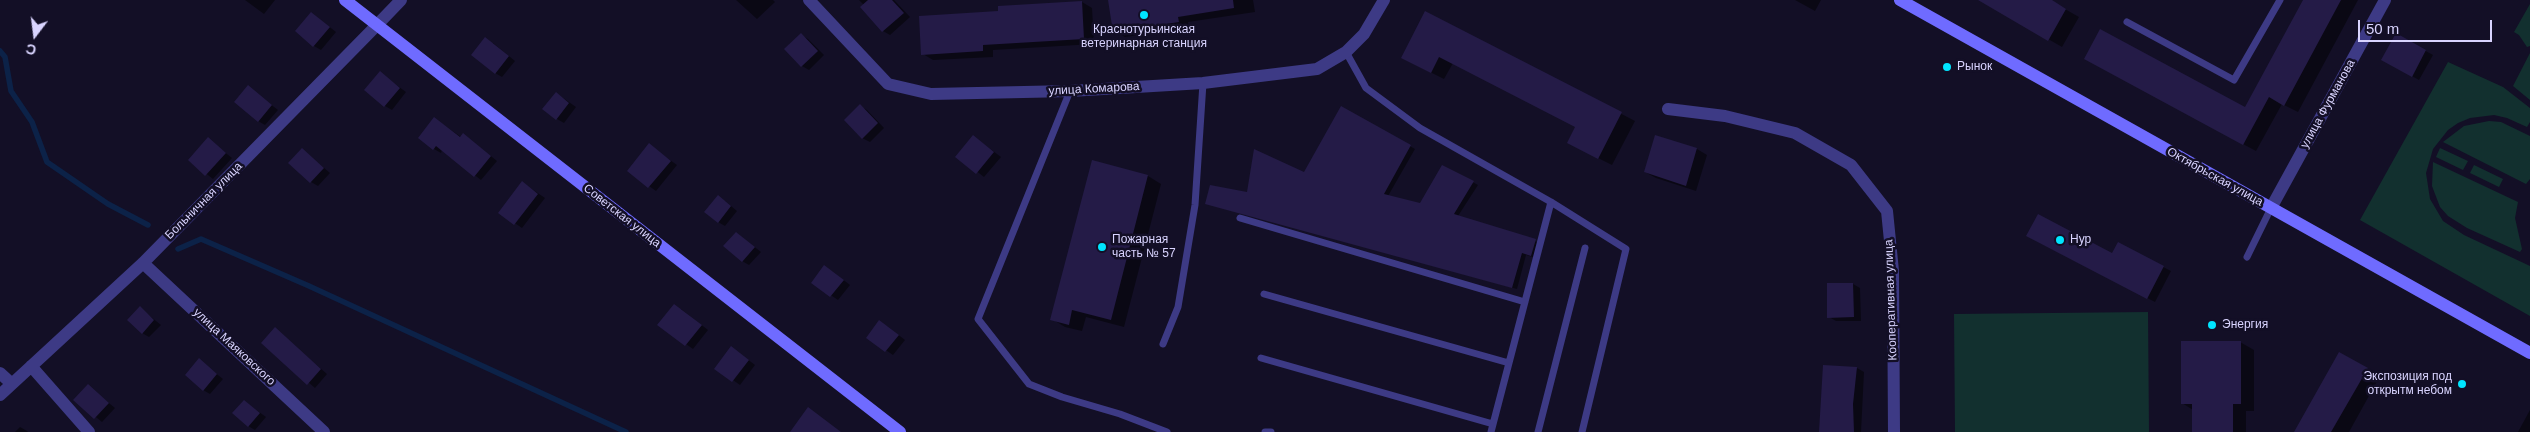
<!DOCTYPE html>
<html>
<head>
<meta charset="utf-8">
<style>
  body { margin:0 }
  #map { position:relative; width:2530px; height:432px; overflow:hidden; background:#130f26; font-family:Helvetica,sans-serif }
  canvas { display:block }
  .north { position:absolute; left:10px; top:10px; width:50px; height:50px; -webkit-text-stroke:4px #130f26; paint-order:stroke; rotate:195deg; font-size:14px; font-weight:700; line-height:20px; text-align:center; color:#d9d4ff }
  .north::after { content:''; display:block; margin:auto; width:18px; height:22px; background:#d9d4ff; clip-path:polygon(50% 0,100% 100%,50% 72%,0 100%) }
  .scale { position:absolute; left:2358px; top:20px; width:134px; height:22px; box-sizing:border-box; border:2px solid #d9d4ff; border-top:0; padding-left:6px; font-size:15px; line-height:18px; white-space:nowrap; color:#d9d4ff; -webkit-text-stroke:4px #130f26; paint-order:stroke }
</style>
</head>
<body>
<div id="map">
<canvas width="2530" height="432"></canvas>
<div class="north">С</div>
<div class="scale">50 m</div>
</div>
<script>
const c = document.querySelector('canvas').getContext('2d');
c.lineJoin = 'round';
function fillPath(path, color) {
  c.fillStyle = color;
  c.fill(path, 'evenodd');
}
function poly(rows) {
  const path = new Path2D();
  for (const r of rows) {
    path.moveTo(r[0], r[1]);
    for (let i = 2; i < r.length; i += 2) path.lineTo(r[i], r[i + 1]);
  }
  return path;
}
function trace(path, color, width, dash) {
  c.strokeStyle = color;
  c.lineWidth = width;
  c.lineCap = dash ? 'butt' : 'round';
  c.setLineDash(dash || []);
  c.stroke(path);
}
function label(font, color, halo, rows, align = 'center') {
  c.font = font + ' Helvetica,sans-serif';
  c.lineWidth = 5;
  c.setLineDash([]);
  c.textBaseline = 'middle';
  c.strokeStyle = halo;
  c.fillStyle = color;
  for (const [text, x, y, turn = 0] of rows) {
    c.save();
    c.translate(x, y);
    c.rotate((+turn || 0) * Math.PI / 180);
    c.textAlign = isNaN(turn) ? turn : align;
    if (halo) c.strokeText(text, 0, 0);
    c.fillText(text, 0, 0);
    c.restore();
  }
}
fillPath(poly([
  [2530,4,2530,46,2527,47,2519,35,2514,32],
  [2530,53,2530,100,2513,86],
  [2448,62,2503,87,2530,108,2530,122,2527,127,2507,118,2494,115,2470,118,2458,123,2448,130,2433,149,2426,173,2430,199,2443,221,2464,235,2530,266,2530,316,2360,220],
  [2489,121,2501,122,2530,136,2530,179,2526,184,2443,142,2464,126],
  [2440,148,2468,161,2463,170,2436,157],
  [2433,162,2518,202,2515,218,2522,249,2520,252,2467,228,2448,216,2440,207,2432,186],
  [2474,165,2503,179,2499,187,2470,173],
  [2148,312,2149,432,1955,432,1954,314]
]), '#12302f');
fillPath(poly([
  [245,0,275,0,264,14],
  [736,0,773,0,775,2,757,19],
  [859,0,894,0,910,17,890,35,883,31,862,7,864,5],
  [1109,0,1253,0,1255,12,1188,22,1189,28,1125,37,1114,31],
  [1795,0,1821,0,1815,11],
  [1980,0,2049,0,2079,17,2062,47],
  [2304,0,2358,0,2298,112,2282,104,2256,151,2098,66,2245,109],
  [1082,2,1092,8,1094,44,993,50,993,57,933,60,923,54,1000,12],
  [1426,12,1635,121,1612,165,1582,150,1577,127,1453,63,1444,79,1416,65],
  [312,13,336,32,321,50,314,46],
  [801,35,808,39,824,55,809,70,802,66],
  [2396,35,2433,55,2419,80,2383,60],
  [493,43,515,61,502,77,495,73],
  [380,73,406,92,392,110,385,106],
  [248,87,278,110,265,125,258,121],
  [556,93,576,107,564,123,557,119],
  [860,106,867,110,884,128,870,142,862,138],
  [1342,108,1415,149,1388,196,1421,204,1443,166,1478,185,1458,216,1540,243,1536,258,1526,255,1517,289,1206,203,1248,193,1305,173],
  [441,123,461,137,463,135,470,139,497,161,481,180,442,150,441,153,434,149],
  [973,136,1001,157,984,177,957,156],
  [1656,137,1697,149,1707,155,1696,191,1656,178,1645,172],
  [208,139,232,158,213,179,189,160],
  [649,145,677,165,656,191,628,171],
  [302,149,330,173,318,186,311,182],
  [1093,162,1148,176,1161,184,1124,327,1086,317,1082,331,1065,327,1052,319],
  [523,183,545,198,522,228,500,213],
  [725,201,737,211,725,226,718,222],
  [737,233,761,252,749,265,742,261],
  [2034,240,2112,255,2118,244,2171,271,2155,302],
  [832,271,850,285,838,300,813,283],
  [1828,284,1853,284,1860,288,1861,321,1836,321,1829,317],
  [140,308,161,325,149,337,142,333],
  [681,309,708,330,693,349,659,325],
  [887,326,905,340,893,355,868,338],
  [275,329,327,374,315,388,263,343],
  [2240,342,2254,350,2254,411,2246,411,2246,432,2193,432,2193,410,2182,403],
  [738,352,755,365,740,385,716,368],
  [2340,354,2380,376,2349,432,2296,432],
  [199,360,223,379,210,394,203,390],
  [1857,368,1864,372,1861,432,1822,432],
  [88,386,115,408,102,422,75,400],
  [244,401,266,417,255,430,248,426],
  [2530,410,2530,432,2518,432],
  [20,427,27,431,28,432,15,432]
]), '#0007');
trace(poly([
  [0,51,5,57,11,91,32,122,47,162,108,204,148,225],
  [178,249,201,239,309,286,626,432]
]), '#0c2248', 5.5);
fillPath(poly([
  [868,0,892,0,904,13,882,32,860,7],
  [1108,0,1233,0,1234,8,1178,17,1179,22,1113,32],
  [1978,0,2052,0,2066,9,2048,41],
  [2303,0,2341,0,2284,106,2269,97,2243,145,2084,59,2100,29,2245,107],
  [1082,1,1084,39,983,45,983,51,921,55,919,16,998,11,998,6],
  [1425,11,1622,112,1598,159,1567,143,1575,127,1439,57,1431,73,1401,58],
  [311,12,330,27,313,47,295,31],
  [801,33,818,51,801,67,784,49],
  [2396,33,2426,50,2412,77,2381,60],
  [485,37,509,56,495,74,471,55],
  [380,71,400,88,384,107,364,90],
  [248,85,272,105,258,122,234,102],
  [556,92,569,103,556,120,542,109],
  [860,104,878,123,862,139,844,120],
  [1341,106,1411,145,1384,194,1420,203,1442,165,1474,181,1454,214,1536,239,1531,256,1522,253,1512,288,1205,204,1210,185,1247,192,1254,149,1304,172],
  [434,117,460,137,463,133,491,156,474,177,436,146,433,150,418,138],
  [973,135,994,152,976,174,955,157],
  [1655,135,1697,148,1686,186,1644,172],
  [208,137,226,153,205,176,188,160],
  [649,143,671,161,648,188,627,171],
  [302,148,324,168,310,183,288,163],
  [1092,160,1148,175,1111,320,1072,310,1069,325,1050,320],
  [522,181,538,194,514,225,498,213],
  [718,195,731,206,718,223,704,212],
  [2038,214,2112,253,2118,242,2164,266,2147,299,2026,236],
  [736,232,755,247,742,262,723,246],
  [824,265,844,280,830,297,811,283],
  [1827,283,1853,283,1854,317,1827,318],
  [674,304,702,325,685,346,657,325],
  [140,306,154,320,142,334,127,320],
  [879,320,899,335,885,352,866,338],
  [275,327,321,369,307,385,261,343],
  [2181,341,2241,341,2241,404,2233,404,2233,432,2192,432,2192,404,2181,404],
  [731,346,749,360,732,382,714,369],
  [2339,352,2368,368,2331,432,2294,432],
  [199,358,217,374,203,391,185,375],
  [1823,365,1857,367,1853,404,1854,432,1819,432],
  [88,384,109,403,94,419,73,400],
  [244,400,260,413,248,427,232,413],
  [808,407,841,432,790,432]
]), '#241b47');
trace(poly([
  [2127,22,2234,80,2280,0],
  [1346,52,1366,88,1420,128,1551,202,1626,249,1582,432],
  [1070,91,978,319,1029,384,1062,397,1120,414,1167,432],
  [1240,218,1525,302],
  [2247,257,2271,208],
  [1264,294,1509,363],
  [1163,344,1178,307,1195,205,1203,83],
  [1261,358,1493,424],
  [1265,432,1271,432],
  [1491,432,1551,202],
  [1538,432,1585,248]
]), '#3d3a85', 7);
trace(poly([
  [1668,109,1725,116,1795,133,1851,165,1887,211,1893,271,1894,432],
  [2271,208,2385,0],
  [143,263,324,432],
  [31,366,89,432],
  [0,373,12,384],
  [0,395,143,263,377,25]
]), '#3d3a85', 12);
trace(poly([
  [809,0,888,84,931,94,1070,91,1203,83,1317,69,1346,52,1364,34,1384,0],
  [377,25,401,0]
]), '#3d3a85', 12);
trace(poly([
  [345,0,900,432],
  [1900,0,2530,353]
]), '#6f6bff', 12);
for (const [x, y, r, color] of [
  [1144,15,5,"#00e5ff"],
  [1947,67,5,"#00e5ff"],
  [2060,240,5,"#00e5ff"],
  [1102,247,5,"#00e5ff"],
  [2212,325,5,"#00e5ff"],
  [2462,384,5,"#00e5ff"]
]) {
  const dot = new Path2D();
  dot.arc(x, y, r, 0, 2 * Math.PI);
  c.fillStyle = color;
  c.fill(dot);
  trace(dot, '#130f26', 2);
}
label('12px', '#d9d4ff', '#130f26', [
  ["Краснотурьинская",1144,30,"center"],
  ["ветеринарная станция",1144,44,"center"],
  ["Рынок",1957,67],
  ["Пожарная",1112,240],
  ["часть № 57",1112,254],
  ["Нур",2070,240],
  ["Энергия",2222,325],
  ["Экспозиция под",2452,377,"right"],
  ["открытм небом",2452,391,"right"]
], 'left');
label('12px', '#d9d4ff', '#130f26', [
  ["улица Комарова",1094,89,-3],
  ["улица Фурманова",2328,104,-61],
  ["Октябрьская улица",2215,177,29],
  ["Больничная улица",204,201,-45],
  ["Советская улица",622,216,38],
  ["Кооперативная улица",1891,300,-92],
  ["улица Маяковского",234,347,43]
]);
</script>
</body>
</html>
